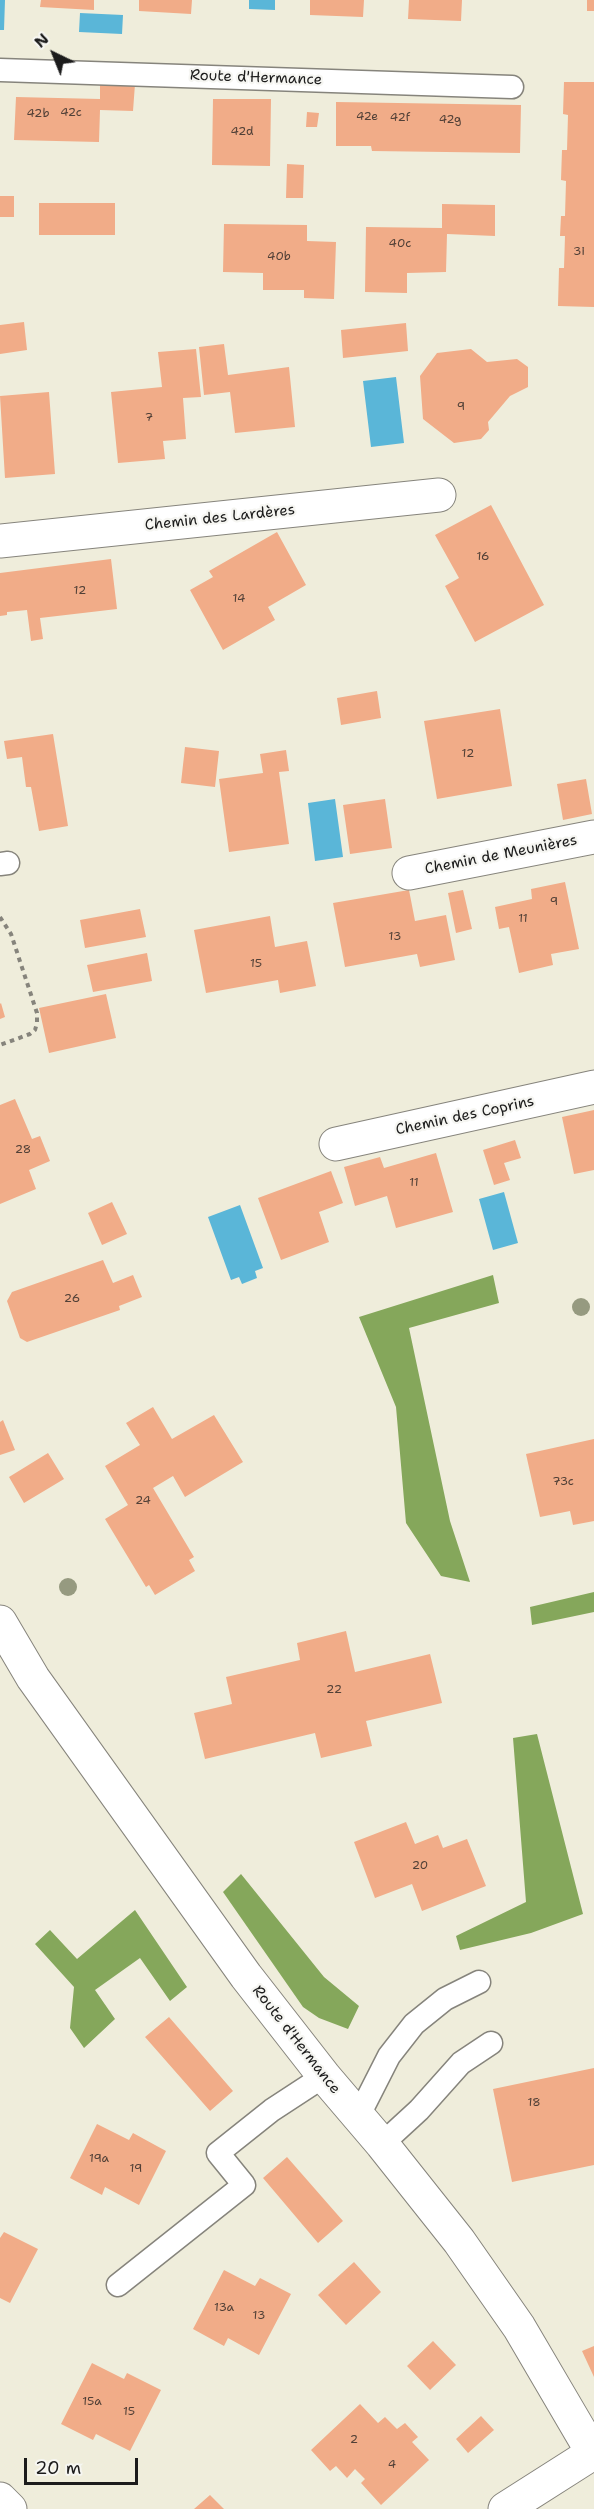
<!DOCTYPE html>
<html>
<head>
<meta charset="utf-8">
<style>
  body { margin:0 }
  #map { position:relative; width:594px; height:2509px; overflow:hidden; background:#efeddb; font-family:"Shantell Sans",sans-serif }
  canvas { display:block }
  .north { position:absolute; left:24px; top:24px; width:60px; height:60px; -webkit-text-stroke:4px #f6f6f2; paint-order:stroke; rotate:317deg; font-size:16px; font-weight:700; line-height:24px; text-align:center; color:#1c1c1c }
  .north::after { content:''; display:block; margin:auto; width:21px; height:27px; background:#1c1c1c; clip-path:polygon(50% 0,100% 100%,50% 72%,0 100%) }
  .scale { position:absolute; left:24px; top:2458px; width:114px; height:27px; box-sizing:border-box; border:3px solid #1c1c1c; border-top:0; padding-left:8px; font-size:18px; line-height:21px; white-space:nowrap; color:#1c1c1c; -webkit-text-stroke:4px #f6f6f2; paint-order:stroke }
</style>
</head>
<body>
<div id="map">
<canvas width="594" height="2509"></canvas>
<div class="north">N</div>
<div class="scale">20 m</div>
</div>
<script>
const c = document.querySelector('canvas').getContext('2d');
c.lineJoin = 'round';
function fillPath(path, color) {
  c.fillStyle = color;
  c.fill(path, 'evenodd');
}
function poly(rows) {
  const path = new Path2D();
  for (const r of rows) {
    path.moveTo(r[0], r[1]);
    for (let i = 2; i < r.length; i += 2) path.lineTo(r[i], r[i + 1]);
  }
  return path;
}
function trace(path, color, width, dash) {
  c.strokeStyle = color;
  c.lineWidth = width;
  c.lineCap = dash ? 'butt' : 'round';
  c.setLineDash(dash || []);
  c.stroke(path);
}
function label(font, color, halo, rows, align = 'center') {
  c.font = font + ' "Shantell Sans",sans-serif';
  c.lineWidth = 4.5;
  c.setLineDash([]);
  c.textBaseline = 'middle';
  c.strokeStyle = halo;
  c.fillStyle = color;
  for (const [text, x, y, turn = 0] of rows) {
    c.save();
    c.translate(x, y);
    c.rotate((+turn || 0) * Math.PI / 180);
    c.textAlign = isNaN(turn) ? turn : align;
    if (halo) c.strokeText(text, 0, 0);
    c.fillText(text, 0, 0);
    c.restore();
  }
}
fillPath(poly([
  [493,1275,499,1303,409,1328,450,1521,470,1582,441,1576,406,1523,396,1407,359,1317],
  [594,1592,594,1612,532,1625,530,1607],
  [537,1734,583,1914,531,1933,460,1950,456,1936,526,1902,513,1738],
  [241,1874,324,1977,359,2006,348,2029,319,2018,303,2007,223,1892],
  [135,1910,187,1987,170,2001,140,1958,95,1990,115,2019,84,2048,70,2028,74,1987,35,1944,50,1930,77,1959]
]), '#85a75b');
fillPath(poly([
  [0,0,5,0,4,30,0,30],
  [249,0,275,0,275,10,249,9],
  [80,13,123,15,122,34,79,32],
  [396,377,404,443,371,447,363,381],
  [335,799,343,857,315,861,308,803],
  [504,1192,518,1243,493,1250,479,1199],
  [240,1205,263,1268,255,1271,257,1278,242,1284,239,1277,231,1280,208,1217]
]), '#5ab6d8');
fillPath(poly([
  [41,0,94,0,94,10,40,7],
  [139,0,192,0,191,14,139,11],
  [310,0,364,0,363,17,310,15],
  [409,0,462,0,461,21,408,19],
  [587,0,594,0,594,11,587,11],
  [564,82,594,82,594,307,558,306,559,268,564,268,565,236,560,236,561,216,565,216,566,181,561,180,562,150,567,150,568,115,563,114],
  [100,84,135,84,133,111,100,110,99,142,14,140,16,97,100,99],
  [213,99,271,99,270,166,212,165],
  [336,102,521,105,520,153,372,151,371,146,336,146],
  [307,112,319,113,317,127,306,127],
  [287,164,304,165,303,198,286,198],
  [0,196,14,196,14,217,0,217],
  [39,203,115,203,115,235,39,235],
  [442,204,495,205,495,236,447,234,446,272,407,273,407,293,365,292,366,227,442,228],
  [224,224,307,225,307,241,336,242,334,299,304,298,304,290,263,290,263,273,223,272],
  [24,322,27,350,0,354,0,325],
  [406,323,408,351,343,358,341,330],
  [224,344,228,375,289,367,295,427,235,433,230,392,204,395,199,347],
  [196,349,201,397,183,398,186,439,163,441,165,459,118,463,111,392,162,387,158,352],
  [471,349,487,362,517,359,528,367,528,387,510,396,488,422,489,430,481,439,454,443,423,419,420,376,437,353],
  [49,392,55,474,5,478,0,396],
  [491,505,544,605,475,642,445,586,459,578,435,535],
  [277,532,306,585,268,607,275,620,223,650,190,590,213,577,209,571],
  [111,559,117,609,40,618,43,639,31,641,27,610,7,612,7,615,0,616,0,573],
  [377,691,381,718,341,725,337,698],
  [500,709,512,786,437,799,424,721],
  [53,734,68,826,39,831,31,787,26,787,22,757,7,759,4,741],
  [185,747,219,751,215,787,181,783],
  [286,750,289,771,279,772,289,844,229,852,219,779,263,773,260,754],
  [586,779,592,814,563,820,557,784],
  [385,799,392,848,350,854,343,805],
  [565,882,579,949,551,954,553,965,519,973,509,927,499,929,495,907,532,899,531,889],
  [409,890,415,921,446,915,455,960,420,967,417,954,345,967,333,903],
  [463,890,472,929,456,933,448,893],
  [140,909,146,937,85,948,80,920],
  [270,916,275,947,307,941,316,986,280,993,278,980,206,993,194,930],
  [147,953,152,981,93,992,87,965],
  [106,994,116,1038,49,1053,39,1008],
  [1,1003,5,1017,0,1019,0,1004],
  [15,1099,32,1139,40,1136,50,1161,29,1170,36,1189,0,1204,0,1105],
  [594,1110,594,1170,574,1174,562,1117],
  [515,1140,521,1158,504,1163,510,1180,494,1185,483,1150],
  [436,1153,453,1212,396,1228,387,1196,355,1206,344,1167,380,1157,384,1168],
  [331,1171,343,1203,319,1212,329,1242,281,1260,258,1198],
  [112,1202,127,1234,102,1245,88,1213],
  [103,1260,113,1283,133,1275,142,1297,119,1306,120,1310,27,1342,20,1338,7,1301,12,1292],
  [153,1407,172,1439,214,1415,243,1462,185,1497,173,1476,153,1488,194,1557,189,1560,195,1571,155,1595,149,1585,146,1587,105,1519,128,1505,105,1466,140,1445,126,1423],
  [3,1420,15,1450,0,1455,0,1422],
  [594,1439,594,1521,573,1525,570,1511,540,1517,526,1454],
  [48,1453,64,1479,24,1503,9,1477],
  [346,1631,355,1672,430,1654,442,1703,366,1721,372,1746,321,1758,315,1733,205,1759,194,1713,232,1704,226,1677,300,1660,297,1643],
  [406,1822,415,1844,438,1835,443,1848,467,1839,486,1886,422,1911,412,1884,375,1898,354,1842],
  [169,2017,233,2091,210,2111,145,2037],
  [594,2068,594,2165,512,2182,493,2089],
  [97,2124,129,2140,133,2133,166,2151,139,2205,105,2187,102,2195,70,2178],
  [287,2157,343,2221,318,2243,263,2178],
  [4,2232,38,2249,10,2303,0,2298,0,2238],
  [354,2262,381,2292,346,2325,318,2295],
  [224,2270,255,2286,260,2278,291,2294,259,2355,228,2338,224,2346,193,2329],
  [433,2341,456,2365,430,2390,407,2366],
  [594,2346,594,2377,582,2351],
  [92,2363,124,2379,127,2373,161,2390,130,2451,96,2434,93,2440,61,2424],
  [360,2404,378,2423,385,2417,397,2429,405,2423,418,2437,412,2442,429,2460,381,2505,361,2483,365,2479,355,2469,347,2478,336,2466,330,2471,311,2450],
  [481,2416,494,2430,468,2453,456,2439],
  [210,2495,224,2509,194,2509]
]), '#f1ac88');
const lane = poly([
  [0,70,512,87],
  [0,864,8,863],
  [358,2117,389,2056,414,2024,445,1999,479,1982],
  [382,2144,419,2110,461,2063,491,2043],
  [118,2285,244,2185,218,2153,272,2110,324,2076]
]);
const street = poly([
  [0,541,439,495],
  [409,873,594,837],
  [336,1144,594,1087],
  [0,2499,10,2509],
  [505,2509,593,2453]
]);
const secondary = poly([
  [0,1622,33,1678,246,1976,324,2076,382,2144,459,2241,519,2327,594,2455]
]);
trace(lane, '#86847c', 25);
trace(street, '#86847c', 35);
trace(secondary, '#86847c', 35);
trace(poly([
  [0,917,11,934,37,1013,37,1023,35,1030,30,1034,0,1045]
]), '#86847c', 4, [4.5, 4.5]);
trace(lane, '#fff', 22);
trace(street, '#fff', 33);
trace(secondary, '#fff', 33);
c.fillStyle = '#969a80';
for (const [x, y] of [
  [581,1307],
  [68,1587]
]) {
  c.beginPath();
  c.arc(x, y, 9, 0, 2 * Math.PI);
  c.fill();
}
label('12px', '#514037', null, [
  ["42c",71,113],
  ["42b",38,114],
  ["42e",367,117],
  ["42f",400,118],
  ["42g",450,120],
  ["42d",242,132],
  ["40c",400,244],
  ["3i",579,252],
  ["40b",279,257],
  ["9",461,407],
  ["7",149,418],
  ["16",483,557],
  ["12",80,591],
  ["14",239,599],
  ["12",468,754],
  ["9",554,902],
  ["11",523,919],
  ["13",395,937],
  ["15",256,964],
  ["28",23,1150],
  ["11",414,1183],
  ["26",72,1299],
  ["73c",563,1482],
  ["24",143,1501],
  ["22",334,1690],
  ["20",420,1866],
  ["18",534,2103],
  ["19a",99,2159],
  ["19",136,2169],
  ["13a",224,2308],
  ["13",259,2316],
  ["15a",92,2402],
  ["15",129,2412],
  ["2",354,2440],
  ["4",392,2465]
]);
label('15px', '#1c1c1c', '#f6f6f2', [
  ["Route d'Hermance",256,78,2],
  ["Chemin des Lardères",220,518,-6],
  ["Chemin de Meunières",501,855,-11],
  ["Chemin des Coprins",465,1116,-12],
  ["Route d'Hermance",296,2040,52]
]);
</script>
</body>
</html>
